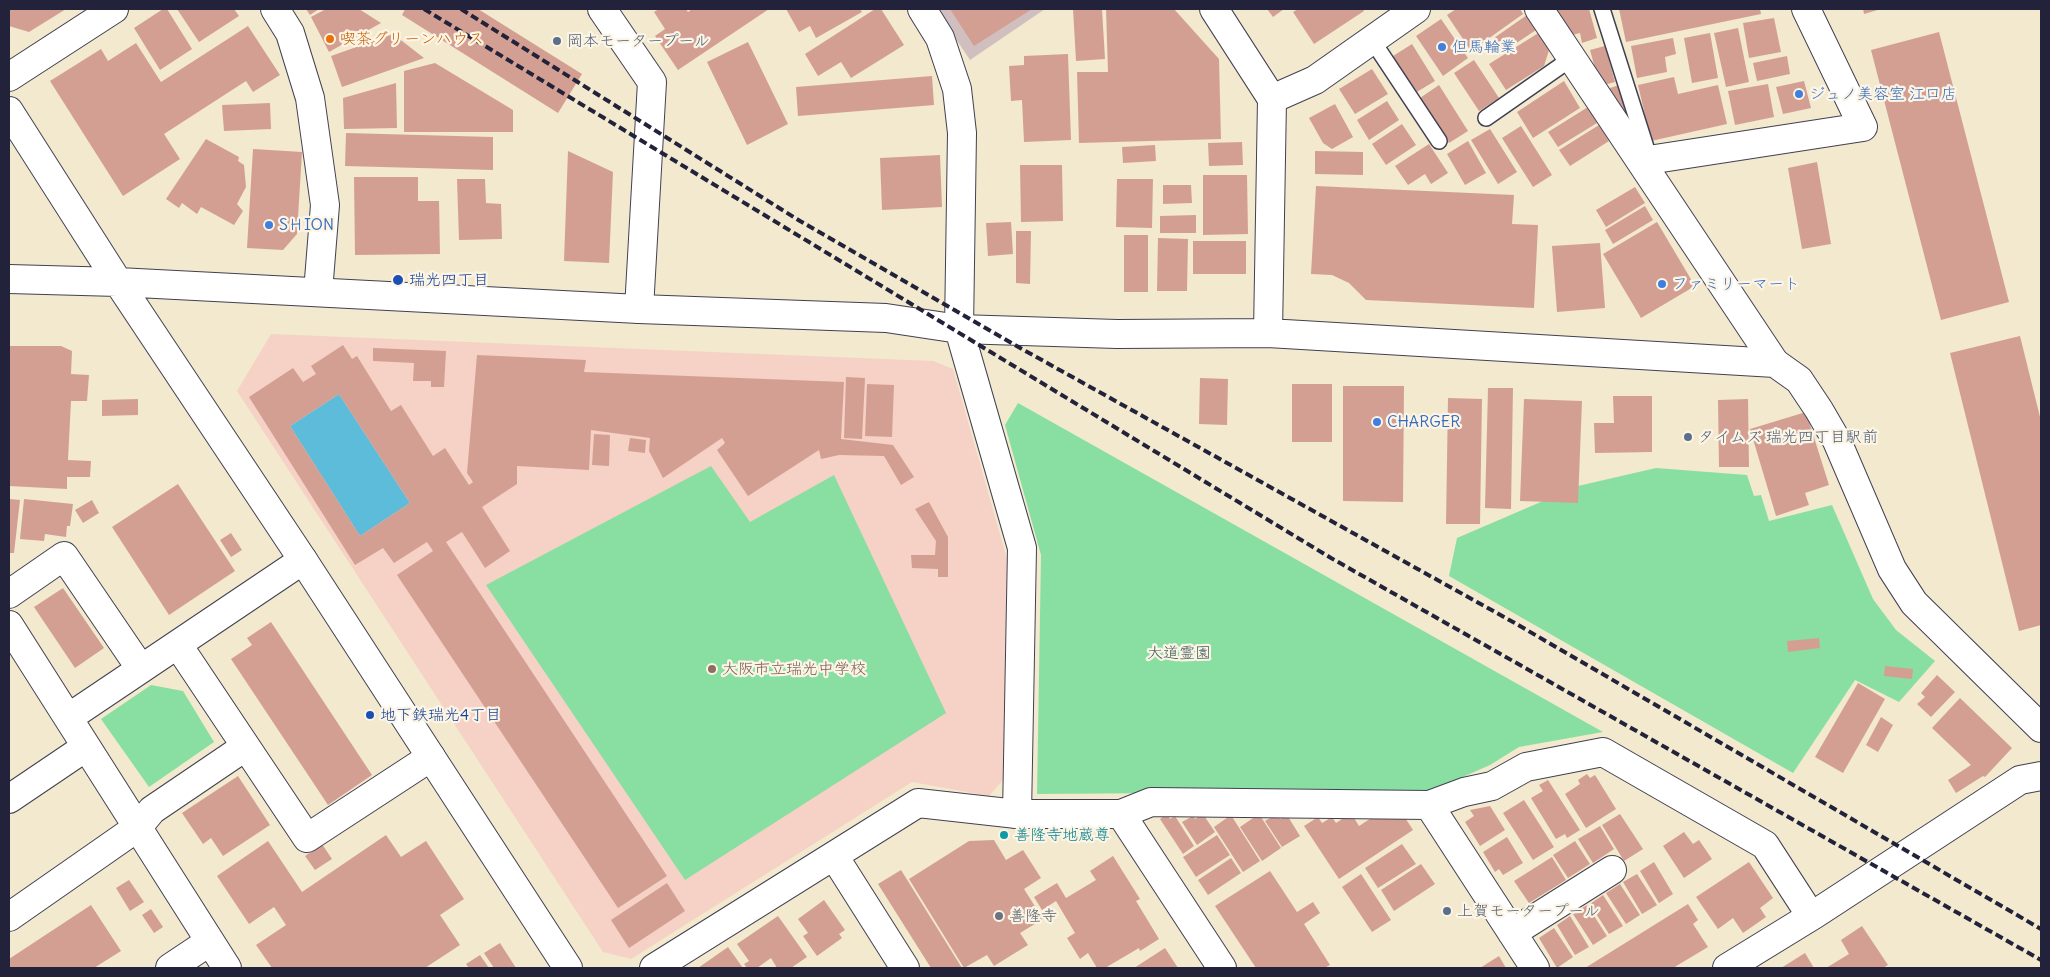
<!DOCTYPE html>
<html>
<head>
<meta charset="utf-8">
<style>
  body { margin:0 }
  #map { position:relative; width:2050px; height:977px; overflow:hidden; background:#f2e9cf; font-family:Delius,sans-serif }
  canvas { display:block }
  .frame { position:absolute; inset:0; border:10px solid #22223b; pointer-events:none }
</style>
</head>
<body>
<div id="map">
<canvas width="2050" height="977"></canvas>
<div class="frame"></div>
</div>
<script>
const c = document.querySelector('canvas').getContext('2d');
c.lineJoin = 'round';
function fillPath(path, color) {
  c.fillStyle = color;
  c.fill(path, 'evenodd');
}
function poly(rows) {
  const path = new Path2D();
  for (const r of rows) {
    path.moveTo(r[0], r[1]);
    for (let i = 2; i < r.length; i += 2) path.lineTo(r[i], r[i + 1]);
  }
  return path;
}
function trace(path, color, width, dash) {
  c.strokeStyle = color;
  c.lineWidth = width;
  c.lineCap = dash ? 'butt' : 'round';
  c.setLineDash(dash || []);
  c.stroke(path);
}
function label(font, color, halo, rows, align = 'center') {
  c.font = font + ' Delius,"Klee One",sans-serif';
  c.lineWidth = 4.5;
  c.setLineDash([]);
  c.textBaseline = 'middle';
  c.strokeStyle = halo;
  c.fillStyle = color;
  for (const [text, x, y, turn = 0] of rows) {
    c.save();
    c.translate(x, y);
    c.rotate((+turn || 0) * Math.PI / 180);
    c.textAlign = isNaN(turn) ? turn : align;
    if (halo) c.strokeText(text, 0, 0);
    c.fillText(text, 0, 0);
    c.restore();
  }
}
fillPath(poly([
  [271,334,933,361,953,369,1007,559,1004,779,989,796,912,782,631,959,603,952,237,391]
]), '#f6d1c5');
fillPath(poly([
  [936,9,1045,9,970,60]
]), '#d1bfbf');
fillPath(poly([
  [1018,403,1603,732,1519,747,1490,765,1431,791,1037,794,1041,555,1005,425],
  [711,466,750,522,834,475,946,713,685,880,486,585],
  [1656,468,1747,475,1754,496,1761,495,1769,521,1832,505,1873,599,1896,630,1935,661,1899,702,1855,680,1793,773,1449,576,1457,538,1578,486],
  [151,685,183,691,214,742,149,787,101,719]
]), '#89dfa2');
fillPath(poly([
  [339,394,410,503,360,536,290,426]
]), '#5cbcda');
fillPath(poly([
  [9,9,66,9,29,32,9,26],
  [163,9,167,9,192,49,160,70,134,28],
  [177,9,234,9,239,16,199,42],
  [306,9,319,9,310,15],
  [326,9,359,9,381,23,329,52,311,17],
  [405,9,478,9,582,74,558,113,402,15],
  [659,9,686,9,688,12,692,9,769,9,678,70,655,36,665,29,654,12],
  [786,9,860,9,862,12,816,38,810,26,799,32],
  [875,9,881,9,904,45,851,78,841,62,818,76,805,54],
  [950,9,1032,9,974,46],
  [1073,9,1102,9,1105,59,1076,61],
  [1106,9,1174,9,1219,59,1221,139,1079,143,1077,72,1108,72],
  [1267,9,1284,9,1273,17],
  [1298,9,1363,9,1364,11,1314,44,1293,12],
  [1456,9,1520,9,1523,14,1471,51,1447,15],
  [1557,9,1589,9,1597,38,1582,43,1580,33,1565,37],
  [1619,9,1760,9,1761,14,1626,42],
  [1863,9,1881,9,1864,14],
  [1527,15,1536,30,1503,52,1494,38],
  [1774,18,1781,52,1749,58,1743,23],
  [1441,19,1468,58,1443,76,1416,36],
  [248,26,280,75,253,92,246,81,164,134,180,159,123,196,50,81,101,49,108,61,136,43,161,82],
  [1738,28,1749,82,1726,87,1714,33],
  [1540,32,1550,47,1544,66,1506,90,1489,64],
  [1939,32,2009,302,1941,320,1871,50],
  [1710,33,1718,78,1692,83,1684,38],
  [393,34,424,58,342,87,331,56],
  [1673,38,1676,54,1665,57,1667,72,1637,78,1631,46],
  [748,42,788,124,747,145,707,62],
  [1412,44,1435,81,1415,93,1393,56],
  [1605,46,1615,82,1600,86,1590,50],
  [1068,54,1071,140,1024,142,1022,100,1011,101,1009,66,1024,65,1024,56],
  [1787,56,1790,74,1757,81,1753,63],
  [1474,60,1499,98,1479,111,1454,73],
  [435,63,513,110,513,132,404,132,404,71],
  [1372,69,1388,94,1355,114,1339,89],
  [932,76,934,105,798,116,796,87],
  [1674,77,1678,94,1718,85,1727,124,1651,141,1638,85],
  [1564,81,1580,108,1533,138,1517,112],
  [1804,81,1811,108,1783,114,1776,87],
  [396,83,397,128,344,129,343,98],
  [1768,84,1774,117,1735,125,1728,91],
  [1439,85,1468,131,1449,143,1420,98],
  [1619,85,1627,111,1615,114,1607,89],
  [1387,101,1399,120,1369,140,1357,120],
  [270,103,271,129,224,131,222,105],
  [1335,104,1353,137,1332,149,1323,143,1309,118],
  [1588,107,1597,123,1558,147,1548,132],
  [1402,124,1416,145,1386,165,1372,144],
  [1599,125,1609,141,1570,166,1559,150],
  [1521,126,1552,175,1533,187,1502,138],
  [1490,129,1517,172,1498,184,1471,140],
  [346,133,493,137,493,170,345,166],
  [206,139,239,157,238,161,244,165,246,187,237,204,243,211,234,225,201,207,197,214,182,203,179,208,166,199],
  [1468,141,1486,173,1465,185,1447,154],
  [1242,142,1243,165,1209,166,1208,143],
  [1429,144,1448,173,1431,184,1425,174,1408,185,1395,166],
  [1155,145,1156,161,1123,163,1122,147],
  [253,149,302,152,297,234,283,250,247,248],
  [568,151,613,172,609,263,564,261],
  [1315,151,1363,152,1363,175,1315,174],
  [940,155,942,207,882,210,880,158],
  [1817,162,1831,244,1802,249,1788,168],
  [1020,165,1062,165,1063,221,1021,222],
  [1203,175,1247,175,1248,234,1203,235],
  [354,177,418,177,418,201,439,201,440,254,355,255],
  [457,179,485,179,486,203,501,204,502,239,459,240],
  [1117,179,1153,179,1152,228,1116,227],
  [1163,185,1191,185,1192,203,1163,204],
  [1316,186,1514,195,1512,224,1538,225,1534,308,1366,300,1349,283,1332,275,1311,274],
  [1635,187,1645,203,1606,227,1596,210],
  [1645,206,1653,220,1613,244,1605,230],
  [1196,215,1196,233,1160,233,1160,216],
  [1011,222,1013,254,988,256,986,223],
  [1657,222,1695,286,1641,318,1603,254],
  [1016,231,1031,231,1030,284,1016,283],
  [1124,235,1148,235,1148,292,1124,292],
  [1158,238,1188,239,1187,291,1157,291],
  [1193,241,1246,241,1246,274,1193,274],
  [1600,243,1605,308,1557,312,1552,246],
  [2020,336,2041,421,2041,625,2019,631,1950,353],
  [343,345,352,359,357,356,391,411,401,405,433,456,445,448,469,485,473,482,467,473,477,355,586,360,584,372,844,382,841,439,893,445,914,477,901,485,884,456,839,455,821,459,819,450,748,496,717,450,725,443,722,438,663,478,649,451,650,438,591,430,589,470,517,466,517,484,482,507,510,551,485,568,462,532,446,542,667,876,618,908,397,575,433,551,427,542,394,563,383,548,355,565,249,397,293,368,303,382,316,374,311,366],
  [339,394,410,503,360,536,290,426],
  [9,346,61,346,72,351,71,374,89,375,87,401,71,401,68,460,91,461,90,477,67,477,67,489,9,486],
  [373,348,446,351,444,387,431,387,431,381,413,381,414,363,373,361],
  [846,377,865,378,862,439,844,438],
  [1200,378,1228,379,1227,425,1199,424],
  [867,384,894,385,892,437,865,436],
  [1292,384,1332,384,1332,442,1292,442],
  [1343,386,1404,386,1403,502,1343,501],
  [1488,388,1513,388,1511,509,1485,508],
  [1613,396,1652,396,1652,452,1595,453,1594,423,1614,423],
  [1448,398,1482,399,1480,524,1446,524],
  [138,399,138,415,102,416,102,400],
  [1524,399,1582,401,1578,503,1520,501],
  [1748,399,1749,467,1719,467,1718,400],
  [1806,412,1829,485,1805,493,1809,505,1776,516,1750,429],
  [594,434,610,435,609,466,592,465],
  [630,438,646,440,645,453,628,451],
  [178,484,235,571,169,615,112,527],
  [9,499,20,500,14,553,9,553],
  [24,499,73,504,70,526,67,526,66,537,45,534,44,541,20,539],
  [92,500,99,513,83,523,75,510],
  [929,502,948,537,948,577,938,577,938,569,912,568,911,555,935,555,936,541,915,509],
  [231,533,242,550,231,557,220,540],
  [63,588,104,648,75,668,34,607],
  [271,622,372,775,328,805,231,659,252,645,247,638],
  [1819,638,1820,648,1788,652,1787,641],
  [1885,666,1913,669,1912,679,1884,676],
  [1937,675,1955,692,1931,717,1917,704,1925,697,1921,693],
  [1858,683,1885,699,1843,773,1815,757],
  [1960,698,2012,748,1985,777,1983,776,1956,793,1948,780,1971,765,1932,728],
  [1881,717,1893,725,1878,752,1866,745],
  [1587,774,1590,778,1595,775,1616,809,1586,828,1565,794,1580,784,1578,780],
  [238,776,270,825,223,856,211,838,203,844,182,813],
  [1548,780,1580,830,1567,838,1565,834,1556,839,1531,798,1543,791,1539,785],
  [1524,800,1554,847,1533,860,1503,813],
  [1490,806,1505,830,1480,846,1465,822,1474,816,1470,810],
  [1351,813,1359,826,1376,815,1402,813,1413,830,1339,879,1304,826,1318,817,1322,823,1332,817,1336,823],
  [1167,814,1170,819,1175,816,1194,846,1183,854,1160,819],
  [1203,814,1215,832,1197,845,1182,822,1193,816,1195,819],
  [1259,814,1281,848,1262,861,1240,827],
  [1277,814,1280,819,1287,815,1300,836,1282,847,1265,821],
  [1620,814,1643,849,1624,861,1602,825],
  [1231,815,1260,861,1243,872,1214,827],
  [1600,826,1614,849,1593,863,1578,839],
  [1684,832,1693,844,1699,840,1712,859,1684,878,1663,846],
  [386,835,401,857,426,841,464,899,440,915,460,945,425,968,272,968,256,945,286,925,274,907,249,924,217,876,268,841,302,892],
  [1217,835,1230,855,1196,877,1183,857],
  [1507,837,1523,863,1503,875,1499,869,1495,872,1483,852],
  [994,840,1006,860,1023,850,1041,878,1024,889,1043,919,1020,933,1028,945,994,966,987,955,964,968,909,879,969,841],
  [1575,841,1590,864,1568,878,1553,855],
  [322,844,332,859,315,870,305,856],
  [1402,844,1416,864,1378,888,1365,868],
  [1113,856,1140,899,1136,901,1159,939,1140,951,1139,948,1105,968,1097,968,1088,953,1080,959,1067,938,1075,933,1056,901,1042,910,1034,897,1057,883,1066,898,1096,880,1090,871],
  [1552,857,1566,880,1529,903,1514,881],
  [1231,858,1241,873,1208,895,1198,880],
  [1654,862,1673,894,1659,903,1640,871],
  [1749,862,1773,898,1760,908,1766,917,1743,933,1733,918,1718,929,1696,897],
  [1421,864,1435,884,1394,911,1381,890],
  [901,870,962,968,931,968,878,884],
  [1270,871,1297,912,1313,902,1320,913,1304,924,1330,965,1324,968,1256,968,1215,906],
  [1361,874,1391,920,1372,932,1342,887],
  [1637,874,1657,905,1642,914,1623,882],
  [129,880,144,902,130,911,116,888],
  [667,883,685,911,629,948,611,920],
  [1620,884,1640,915,1626,924,1606,893],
  [1603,895,1623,926,1609,934,1590,904],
  [824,900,845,930,839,934,842,938,817,956,803,936,808,933,798,919],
  [1688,904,1698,920,1693,924,1708,947,1673,968,1585,968],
  [91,905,121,951,94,968,9,968,9,959],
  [1587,905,1607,936,1593,945,1573,914],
  [151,909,163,927,154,933,142,915],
  [778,916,807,957,791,968,777,968,771,958,757,968,747,968,744,964,749,961,737,944],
  [1570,916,1589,947,1575,955,1557,925],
  [1862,926,1888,965,1883,968,1826,968,1849,954,1841,940],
  [1554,928,1573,957,1557,968,1539,938],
  [500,943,516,968,494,968,484,953],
  [728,947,743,968,698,968],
  [1165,948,1178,968,1134,968],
  [1805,953,1814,968,1781,968],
  [480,955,489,968,469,968,466,964],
  [1499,956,1506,968,1480,968]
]), '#d49f93');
const service = poly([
  [1602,9,1650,160],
  [1372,40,1439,141],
  [1486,118,1572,58]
]);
const minor = poly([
  [275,9,290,33,310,98,325,205,318,292],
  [602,9,652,82,639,309],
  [922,9,940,38,957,89,962,133,959,329],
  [1539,9,1775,363],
  [9,77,114,9],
  [1272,99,1315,80,1416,9],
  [1642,161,1863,127,1806,9],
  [9,594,64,556,141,669],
  [9,625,227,968],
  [178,645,307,838,431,757],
  [68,718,303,560],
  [9,799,86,747],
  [1429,805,1535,968],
  [1121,814,1222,968],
  [834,856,905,968],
  [9,917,138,827,152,810,245,747],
  [1512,933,1612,870],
  [170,968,209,942],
  [654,968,918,803,1017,814,1121,814,1151,802,1429,805,1464,792,1492,786,1526,767,1603,752,1765,845,1811,916]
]);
const tertiary = poly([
  [1214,9,1272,99,1268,333],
  [9,111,118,282,303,560,568,968],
  [9,279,118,282,639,309,886,318,959,329,1117,334,1268,333,1775,363,1799,380,1819,410,1837,441,1892,569,1914,603,2041,728],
  [959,329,1022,548,1017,814],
  [1727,968,1815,914,2020,780,2041,776]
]);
trace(service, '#414051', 18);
trace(minor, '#414051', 30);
trace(tertiary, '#414051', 30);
trace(service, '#fff', 15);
trace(minor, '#fff', 28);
trace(tertiary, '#fff', 28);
trace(poly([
  [424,9,1331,558,2041,960],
  [461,9,800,221,1022,349,1513,622,2041,929]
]), '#22223b', 4, [8, 4]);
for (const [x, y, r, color] of [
  [330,39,5,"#e8710a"],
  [557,41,5,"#5c6f8a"],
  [1442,47,5,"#3f7fe0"],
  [1799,94,5,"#3f7fe0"],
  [269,225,5,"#3f7fe0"],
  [398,280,6,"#1a4fb4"],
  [1662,284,5,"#3f7fe0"],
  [1377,422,5,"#3f7fe0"],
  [1688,437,5,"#5c6f8a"],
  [712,669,5,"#8d6e63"],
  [370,715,5,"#1a4fb4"],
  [1004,835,5,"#0f9aa8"],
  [1447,911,5,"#5c6f8a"],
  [999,916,5,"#6b7280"]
]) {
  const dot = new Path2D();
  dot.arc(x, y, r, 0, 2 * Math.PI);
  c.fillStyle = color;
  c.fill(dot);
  trace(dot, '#fcf5e5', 2);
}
label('16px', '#c56008', '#fcf5e5', [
  ["喫茶グリーンハウス",340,39]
], 'left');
label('16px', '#4e5e75', '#fcf5e5', [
  ["岡本モータープール",567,41],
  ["タイムズ 瑞光四丁目駅前",1698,437],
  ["上賀モータープール",1457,911]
], 'left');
label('16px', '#366cbe', '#fcf5e5', [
  ["但馬輪業",1452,47],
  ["ジュノ美容室 江口店",1809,94],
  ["SＨION",279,225],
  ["ファミリーマート",1672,284],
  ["CHARGER",1387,422]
], 'left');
label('16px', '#164399', '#fcf5e5', [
  ["瑞光四丁目",409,280],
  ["地下鉄瑞光4丁目",380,715]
], 'left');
label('16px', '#415b5a', '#fcf5e5', [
  ["大道霊園",1179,653]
]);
label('16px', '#785e54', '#fcf5e5', [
  ["大阪市立瑞光中学校",722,669]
], 'left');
label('16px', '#0d838f', '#fcf5e5', [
  ["善隆寺地蔵尊",1014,835]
], 'left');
label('16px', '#5b616d', '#fcf5e5', [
  ["善隆寺",1009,916]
], 'left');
</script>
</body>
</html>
